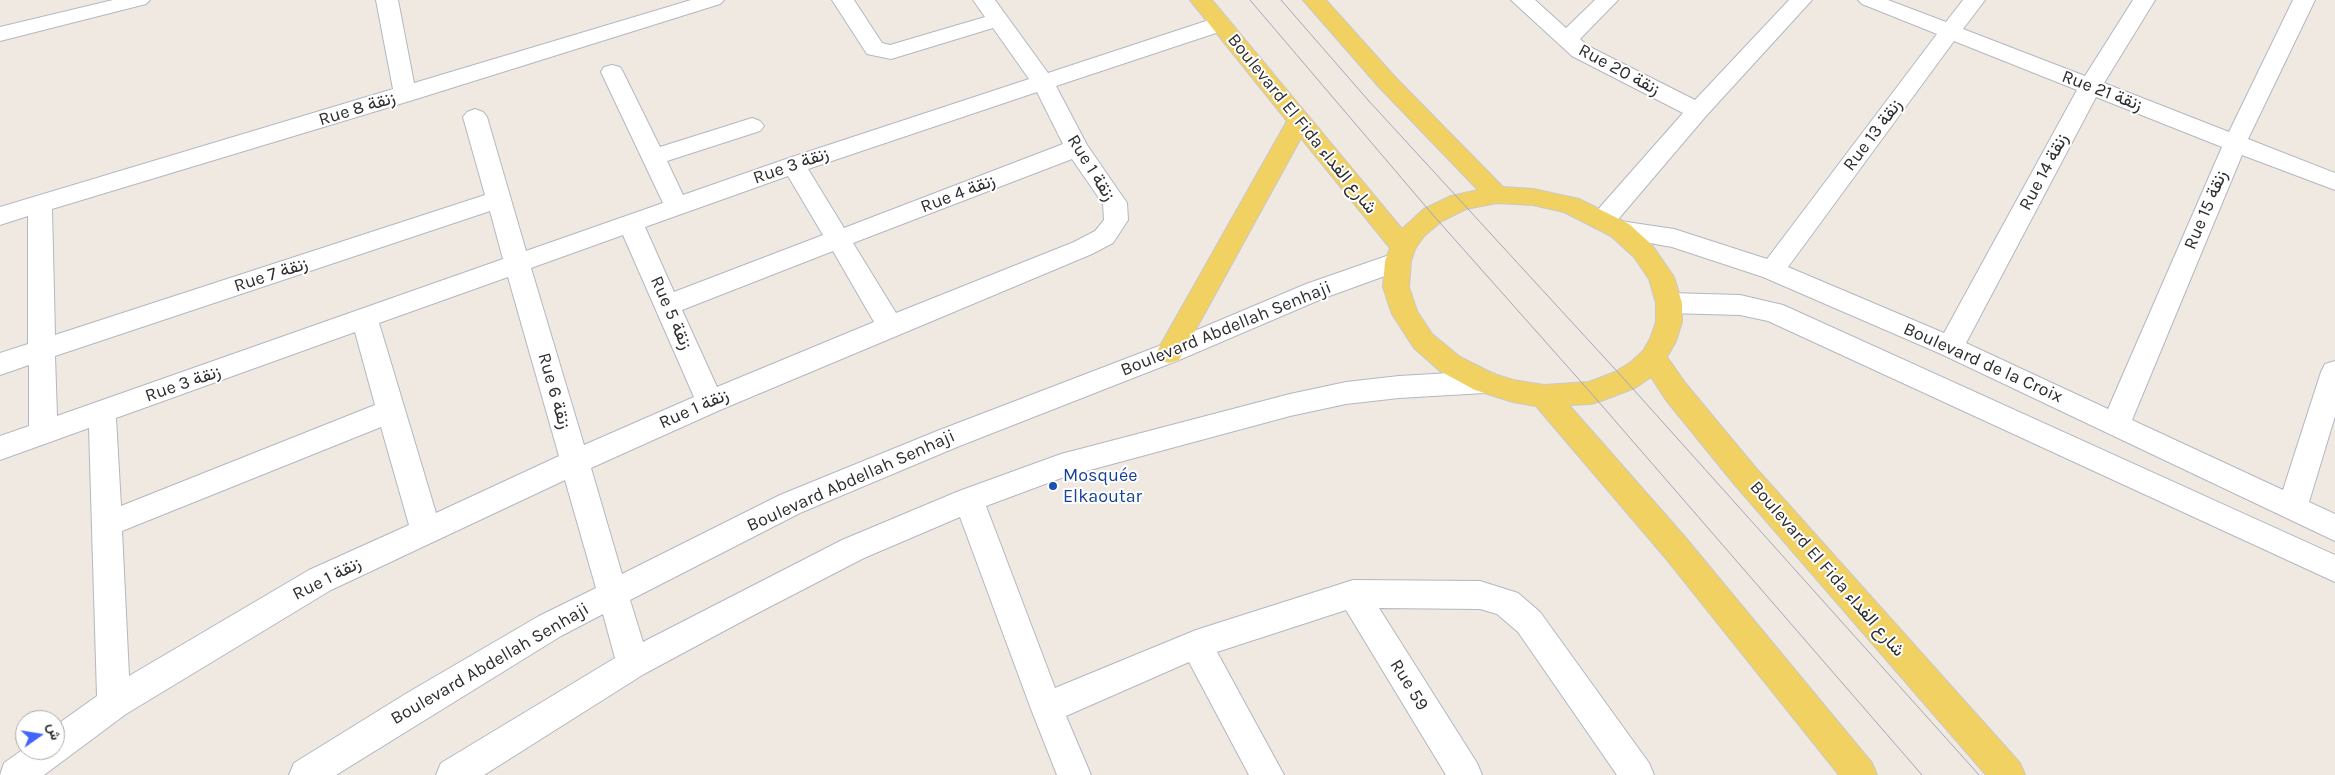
<!DOCTYPE html>
<html>
<head>
<meta charset="utf-8">
<style>
  body { margin:0 }
  #map { position:relative; width:2335px; height:775px; overflow:hidden; background:#efe9e1; font-family:Karla,Vazirmatn,sans-serif }
  canvas { display:block }
  .north { position:absolute; left:15px; top:710px; width:50px; height:50px; box-sizing:border-box; background:#fff; border:1px solid #ababab; border-radius:50%; rotate:77deg; font-size:14px; font-weight:700; line-height:20px; text-align:center; color:#2e2e2e }
  .north::after { content:''; display:block; margin:auto; width:18px; height:22px; background:#4264fb; clip-path:polygon(50% 0,100% 100%,50% 72%,0 100%) }
</style>
</head>
<body>
<div id="map">
<canvas width="2335" height="775"></canvas>
<div class="north">ش</div>
</div>
<script>
const c = document.querySelector('canvas').getContext('2d');
c.lineJoin = 'round';
function poly(rows) {
  const path = new Path2D();
  for (const r of rows) {
    path.moveTo(r[0], r[1]);
    for (let i = 2; i < r.length; i += 2) path.lineTo(r[i], r[i + 1]);
  }
  return path;
}
function trace(path, color, width, dash) {
  c.strokeStyle = color;
  c.lineWidth = width;
  c.lineCap = dash ? 'butt' : 'round';
  c.setLineDash(dash || []);
  c.stroke(path);
}
function fillPath(path, color) {
  c.fillStyle = color;
  c.fill(path, 'evenodd');
}
function label(font, color, halo, rows, align = 'center') {
  c.font = font + ' Karla,Vazirmatn,sans-serif';
  c.lineWidth = 4;
  c.setLineDash([]);
  c.textBaseline = 'middle';
  c.strokeStyle = halo;
  c.fillStyle = color;
  for (const [text, x, y, turn = 0] of rows) {
    c.save();
    c.translate(x, y);
    c.rotate((+turn || 0) * Math.PI / 180);
    c.textAlign = isNaN(turn) ? turn : align;
    if (halo) c.strokeText(text, 0, 0);
    c.fillText(text, 0, 0);
    c.restore();
  }
}
const minor = poly([
  [113,0,150,0,146,4,0,41,0,27,113,0],
  [376,0,398,0,414,83,691,0,724,0,720,4,413,100,52,209,55,335,485,195,463,117,467,112,475,109,483,112,487,117,526,251,663,203,601,72,604,67,612,65,620,67,623,72,660,147,752,118,760,121,764,126,760,131,667,161,683,195,786,159,1029,79,993,28,891,59,867,54,832,0,854,0,882,43,890,45,985,17,973,0,995,0,1048,73,1212,19,1220,17,1228,19,1231,24,1228,29,1056,86,1087,145,1127,203,1128,220,1113,243,1092,254,720,410,591,468,622,574,780,495,937,431,1159,346,1306,284,1398,252,1407,254,1411,261,1407,268,1324,298,1179,360,957,447,800,513,630,600,643,642,842,540,959,491,1061,454,1290,394,1346,382,1399,376,1485,371,1495,374,1499,382,1495,390,1485,393,1399,398,1346,404,1290,416,1064,477,986,506,1055,688,1196,630,1353,580,1480,581,1518,593,1540,612,1649,763,1654,775,1617,775,1518,632,1497,614,1480,609,1379,608,1477,763,1482,775,1446,775,1346,610,1217,652,1284,775,1249,775,1189,662,1066,716,1091,775,1057,775,1031,709,960,517,864,558,750,617,644,674,484,775,436,775,441,763,615,658,603,614,561,636,336,775,289,775,294,763,407,693,539,616,596,588,565,480,331,590,126,714,44,775,0,775,4,763,25,748,25,750,55,750,55,726,97,696,89,428,0,460,0,436,29,426,29,365,0,375,0,353,28,344,28,216,0,225,0,207,393,89,376,0],
  [1037,92,1063,144,844,228,808,169,1037,92],
  [1072,159,1103,204,1104,220,1095,231,1074,242,896,313,853,243,1072,159],
  [788,176,823,235,674,292,645,227,788,176],
  [490,211,503,259,57,416,55,356,490,211],
  [623,235,694,397,584,445,531,268,623,235],
  [833,251,874,322,717,387,682,310,833,251],
  [508,277,559,456,436,513,379,323,508,277],
  [355,332,375,405,121,506,116,418,355,332],
  [381,427,409,525,309,570,129,676,122,531,381,427],
  [1511,0,1535,0,1566,28,1595,0,1618,0,1580,39,1588,46,1695,100,1789,0,1812,0,1706,116,1615,223,1620,221,1674,229,1767,259,1937,34,1862,4,1858,0,1888,0,1946,22,1963,0,1985,0,1963,29,2085,76,2133,0,2155,0,2104,83,2229,132,2293,0,2315,0,2248,139,2335,173,2335,190,2242,155,2132,420,2283,490,2321,372,2325,364,2335,361,2335,416,2309,502,2335,514,2335,541,1941,354,1763,277,1672,247,1611,236,1608,230,1609,227,1603,229,1594,226,1591,220,1594,214,1683,113,1572,56,1511,0],
  [1954,41,2077,90,1944,333,1788,267,1954,41],
  [2096,97,2222,147,2108,409,1966,343,2096,97],
  [1669,293,1740,295,1783,305,2335,555,2335,582,1768,321,1740,315,1669,313,1660,310,1656,303,1660,296,1669,293]
]);
const major = poly([
  [1190,0,1212,0,1402,229,1424,209,1451,196,1478,190,1379,87,1303,0,1326,0,1395,77,1503,187,1533,189,1579,199,1629,224,1652,245,1674,277,1682,303,1682,322,1676,341,1667,357,1686,384,1755,467,2020,763,2025,775,1986,775,1735,485,1666,400,1651,377,1635,388,1601,401,1591,404,1569,405,1685,537,1872,763,1877,775,1839,775,1663,555,1536,406,1513,402,1475,390,1440,371,1414,348,1392,314,1383,287,1385,261,1390,248,1301,138,1179,360,1169,363,1159,360,1156,353,1287,121,1190,0],
  [1497,203,1533,205,1564,212,1611,236,1634,257,1649,279,1656,303,1656,322,1650,339,1643,351,1631,362,1615,372,1589,382,1544,385,1513,380,1494,374,1460,357,1432,334,1417,311,1409,287,1411,261,1415,249,1424,236,1442,221,1466,209,1497,203]
]);
trace(minor, '#b4b7c1', 2);
trace(major, '#c9c9c9', 2);
fillPath(minor, '#fff');
fillPath(major, '#f2d163');
trace(poly([
  [1250,0,1433,215,1591,393,1922,775],
  [1281,0,1368,100,1625,380,1979,775]
]), '#a3a6b8', 1);
for (const [x, y, r, color] of [
  [1053,486,5,"#1a4fb4"]
]) {
  const dot = new Path2D();
  dot.arc(x, y, r, 0, 2 * Math.PI);
  c.fillStyle = color;
  c.fill(dot);
  trace(dot, '#fff', 2);
}
label('18px', '#2e2e2e', '#fff', [
  ["Rue 20 زنقة",1619,70,28],
  ["Rue 21 زنقة",2102,91,21],
  ["Rue 8 زنقة",357,109,-17],
  ["Boulevard El Fida شارع الفداء",1302,124,51],
  ["Rue 13 زنقة",1873,135,-53],
  ["Rue 3 زنقة",791,166,-19],
  ["Rue 1 زنقة",1091,168,58],
  ["Rue 14 زنقة",2044,172,-62],
  ["Rue 4 زنقة",958,194,-21],
  ["Rue 15 زنقة",2206,210,-67],
  ["Rue 7 زنقة",271,275,-18],
  ["Rue 5 زنقة",671,313,66],
  ["Boulevard Abdellah Senhaji",1226,329,-22],
  ["Boulevard de la Croix",1983,363,24],
  ["Rue 3 زنقة",183,384,-19],
  ["Rue 6 زنقة",554,391,74],
  ["Rue 1 زنقة",694,409,-24],
  ["Boulevard Abdellah Senhaji",851,481,-24],
  ["Boulevard El Fida شارع الفداء",1827,569,49],
  ["Rue 1 زنقة",327,579,-27],
  ["Boulevard Abdellah Senhaji",490,664,-30],
  ["Rue 59",1409,685,58]
]);
label('18px', '#164399', '#fff', [
  ["Mosquée",1063,476],
  ["Elkaoutar",1063,497]
], 'left');
</script>
</body>
</html>
